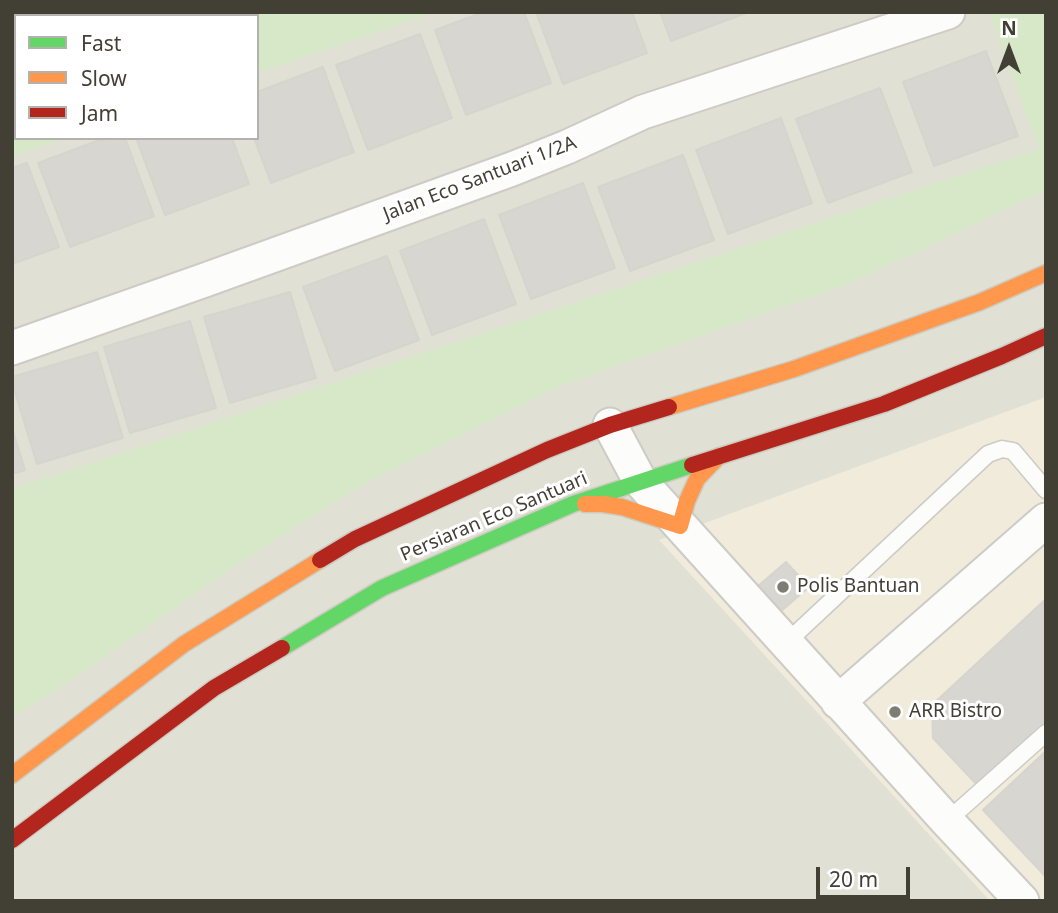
<!DOCTYPE html>
<html>
<head>
<meta charset="utf-8">
<style>
  body { margin:0 }
  #map { position:relative; width:1058px; height:913px; overflow:hidden; background:#eeede7; font-family:"Noto Sans",sans-serif }
  canvas { display:block }
  .frame { position:absolute; inset:0; border:14px solid #423f35; pointer-events:none }
  .legend { position:absolute; left:14px; top:14px; width:245px; height:126px; box-sizing:border-box; background:#fff; border:2px solid #b3b2ae; margin:0; padding:9px 12px; list-style:none; font-size:21px; color:#423f35 }
  .legend li { display:flex; align-items:center; gap:14px; height:35px }
  .legend b { width:35px; border:2px solid #b3b2ae }
  .north { position:absolute; left:974px; top:14px; width:70px; height:70px; -webkit-text-stroke:5px #fff; paint-order:stroke; rotate:0deg; font-size:19px; font-weight:700; line-height:28px; text-align:center; color:#423f35 }
  .north::after { content:''; display:block; margin:auto; width:24px; height:32px; background:#423f35; clip-path:polygon(50% 0,100% 100%,50% 72%,0 100%) }
  .scale { position:absolute; left:816px; top:867px; width:94px; height:32px; box-sizing:border-box; border:4px solid #423f35; border-top:0; padding-left:9px; font-size:21px; line-height:24px; white-space:nowrap; color:#423f35; -webkit-text-stroke:5px #fff; paint-order:stroke }
</style>
</head>
<body>
<div id="map">
<canvas width="1058" height="913"></canvas>
<div class="frame"></div>
<ul class="legend">
<li><b style="height:9px;background:#63d668"></b>Fast</li>
<li><b style="height:9px;background:#ff974d"></b>Slow</li>
<li><b style="height:9px;background:#b3261e"></b>Jam</li>
</ul>
<div class="north">N</div>
<div class="scale">20 m</div>
</div>
<script>
const c = document.querySelector('canvas').getContext('2d');
c.lineJoin = 'round';
function fillPath(path, color) {
  c.fillStyle = color;
  c.fill(path, 'evenodd');
}
function poly(rows) {
  const path = new Path2D();
  for (const r of rows) {
    path.moveTo(r[0], r[1]);
    for (let i = 2; i < r.length; i += 2) path.lineTo(r[i], r[i + 1]);
  }
  return path;
}
function trace(path, color, width, dash) {
  c.strokeStyle = color;
  c.lineWidth = width;
  c.lineCap = dash ? 'butt' : 'round';
  c.setLineDash(dash || []);
  c.stroke(path);
}
function label(font, color, halo, rows, align = 'center') {
  c.font = font + ' "Noto Sans",sans-serif';
  c.lineWidth = 6;
  c.setLineDash([]);
  c.textBaseline = 'middle';
  c.strokeStyle = halo;
  c.fillStyle = color;
  for (const [text, x, y, turn = 0] of rows) {
    c.save();
    c.translate(x, y);
    c.rotate((+turn || 0) * Math.PI / 180);
    c.textAlign = isNaN(turn) ? turn : align;
    if (halo) c.strokeText(text, 0, 0);
    c.fillText(text, 0, 0);
    c.restore();
  }
}
fillPath(poly([
  [12,12,1046,12,1046,901,12,901],
  [16,16,257,16,257,138,16,138]
]), '#e1e0d5');
fillPath(poly([
  [1046,397,1046,901,990,901,659,540]
]), '#f0ebda');
fillPath(poly([
  [141,12,436,12,257,73,257,16,129,16],
  [989,12,1046,12,1046,190,851,283,562,385,360,486,232,568,79,675,12,718,12,489,1039,149],
  [16,49,16,138,66,138,12,156,12,50]
]), '#d6e8c8');
const building = poly([
  [12,12,45,12,46,16,16,16,16,42,12,43,12,12],
  [66,12,113,12,101,16,67,16,66,12],
  [484,12,524,12,551,83,466,115,435,30,484,12],
  [536,12,632,12,647,53,563,84,536,12],
  [660,12,749,12,671,41,660,12],
  [420,34,452,118,368,150,336,65,420,34],
  [986,51,1018,136,934,166,903,82,986,51],
  [323,67,354,152,271,183,254,138,257,138,257,92,323,67],
  [880,88,912,172,828,203,796,119,880,88],
  [781,118,812,203,728,234,696,150,781,118],
  [105,138,125,138,154,216,70,247,38,163,105,138],
  [136,138,232,138,249,184,165,215,136,138],
  [683,155,714,240,630,271,598,187,683,155],
  [27,163,59,247,12,264,12,168,27,163],
  [583,183,615,268,531,299,499,215,583,183],
  [484,219,516,304,432,335,400,251,484,219],
  [387,256,419,340,335,371,303,287,387,256],
  [290,292,316,378,230,403,204,317,290,292],
  [190,321,216,408,130,433,104,347,190,321],
  [97,352,123,438,37,464,12,382,12,377,97,352],
  [12,428,25,470,12,474,12,428],
  [786,562,809,587,780,612,757,587,786,562],
  [1046,599,1046,726,980,788,933,738,932,705,1046,599],
  [1046,751,1046,877,983,810,1046,751]
]);
fillPath(building, '#d7d6d0');
trace(building, '#d6d4cd', 2);
const lane = poly([
  [786,643,988,454,1002,449,1013,451,1046,490],
  [947,821,1046,733]
]);
const street = poly([
  [12,348,205,280,512,169,567,147,643,112,948,12],
  [610,425,640,481,947,821,1022,901],
  [838,702,1046,520]
]);
const fast = poly([
  [282,648,382,588,573,504,692,465]
]);
const slow = poly([
  [669,407,794,369,980,302,1046,273],
  [585,504,603,504,622,507,680,526,687,501,697,479,719,456],
  [12,775,184,644,320,560]
]);
const jam = poly([
  [692,465,884,404,1002,356,1046,336],
  [320,560,355,539,547,450,610,425,669,407],
  [12,840,214,688,282,648]
]);
trace(lane, '#cccbc5', 19);
trace(street, '#cccbc5', 37);
trace(fast, '#cccbbf', 19);
trace(slow, '#cccbbf', 19);
trace(jam, '#cccbbf', 19);
trace(lane, '#fcfcfb', 16);
trace(street, '#fcfcfb', 33);
trace(fast, '#63d668', 16);
trace(slow, '#ff974d', 16);
trace(jam, '#b3261e', 16);
for (const [x, y, r, color] of [
  [783,587,7,"#7e7c73"],
  [895,712,7,"#7e7c73"]
]) {
  const dot = new Path2D();
  dot.arc(x, y, r, 0, 2 * Math.PI);
  c.fillStyle = color;
  c.fill(dot);
  trace(dot, '#fff', 2.5);
}
label('19px', '#423f35', '#fff', [
  ["Jalan Eco Santuari 1/2A",480,179,-21],
  ["Persiaran Eco Santuari",494,517,-23]
]);
label('19px', '#423f35', '#fff', [
  ["Polis Bantuan",797,587],
  ["ARR Bistro",909,712]
], 'left');
</script>
</body>
</html>
